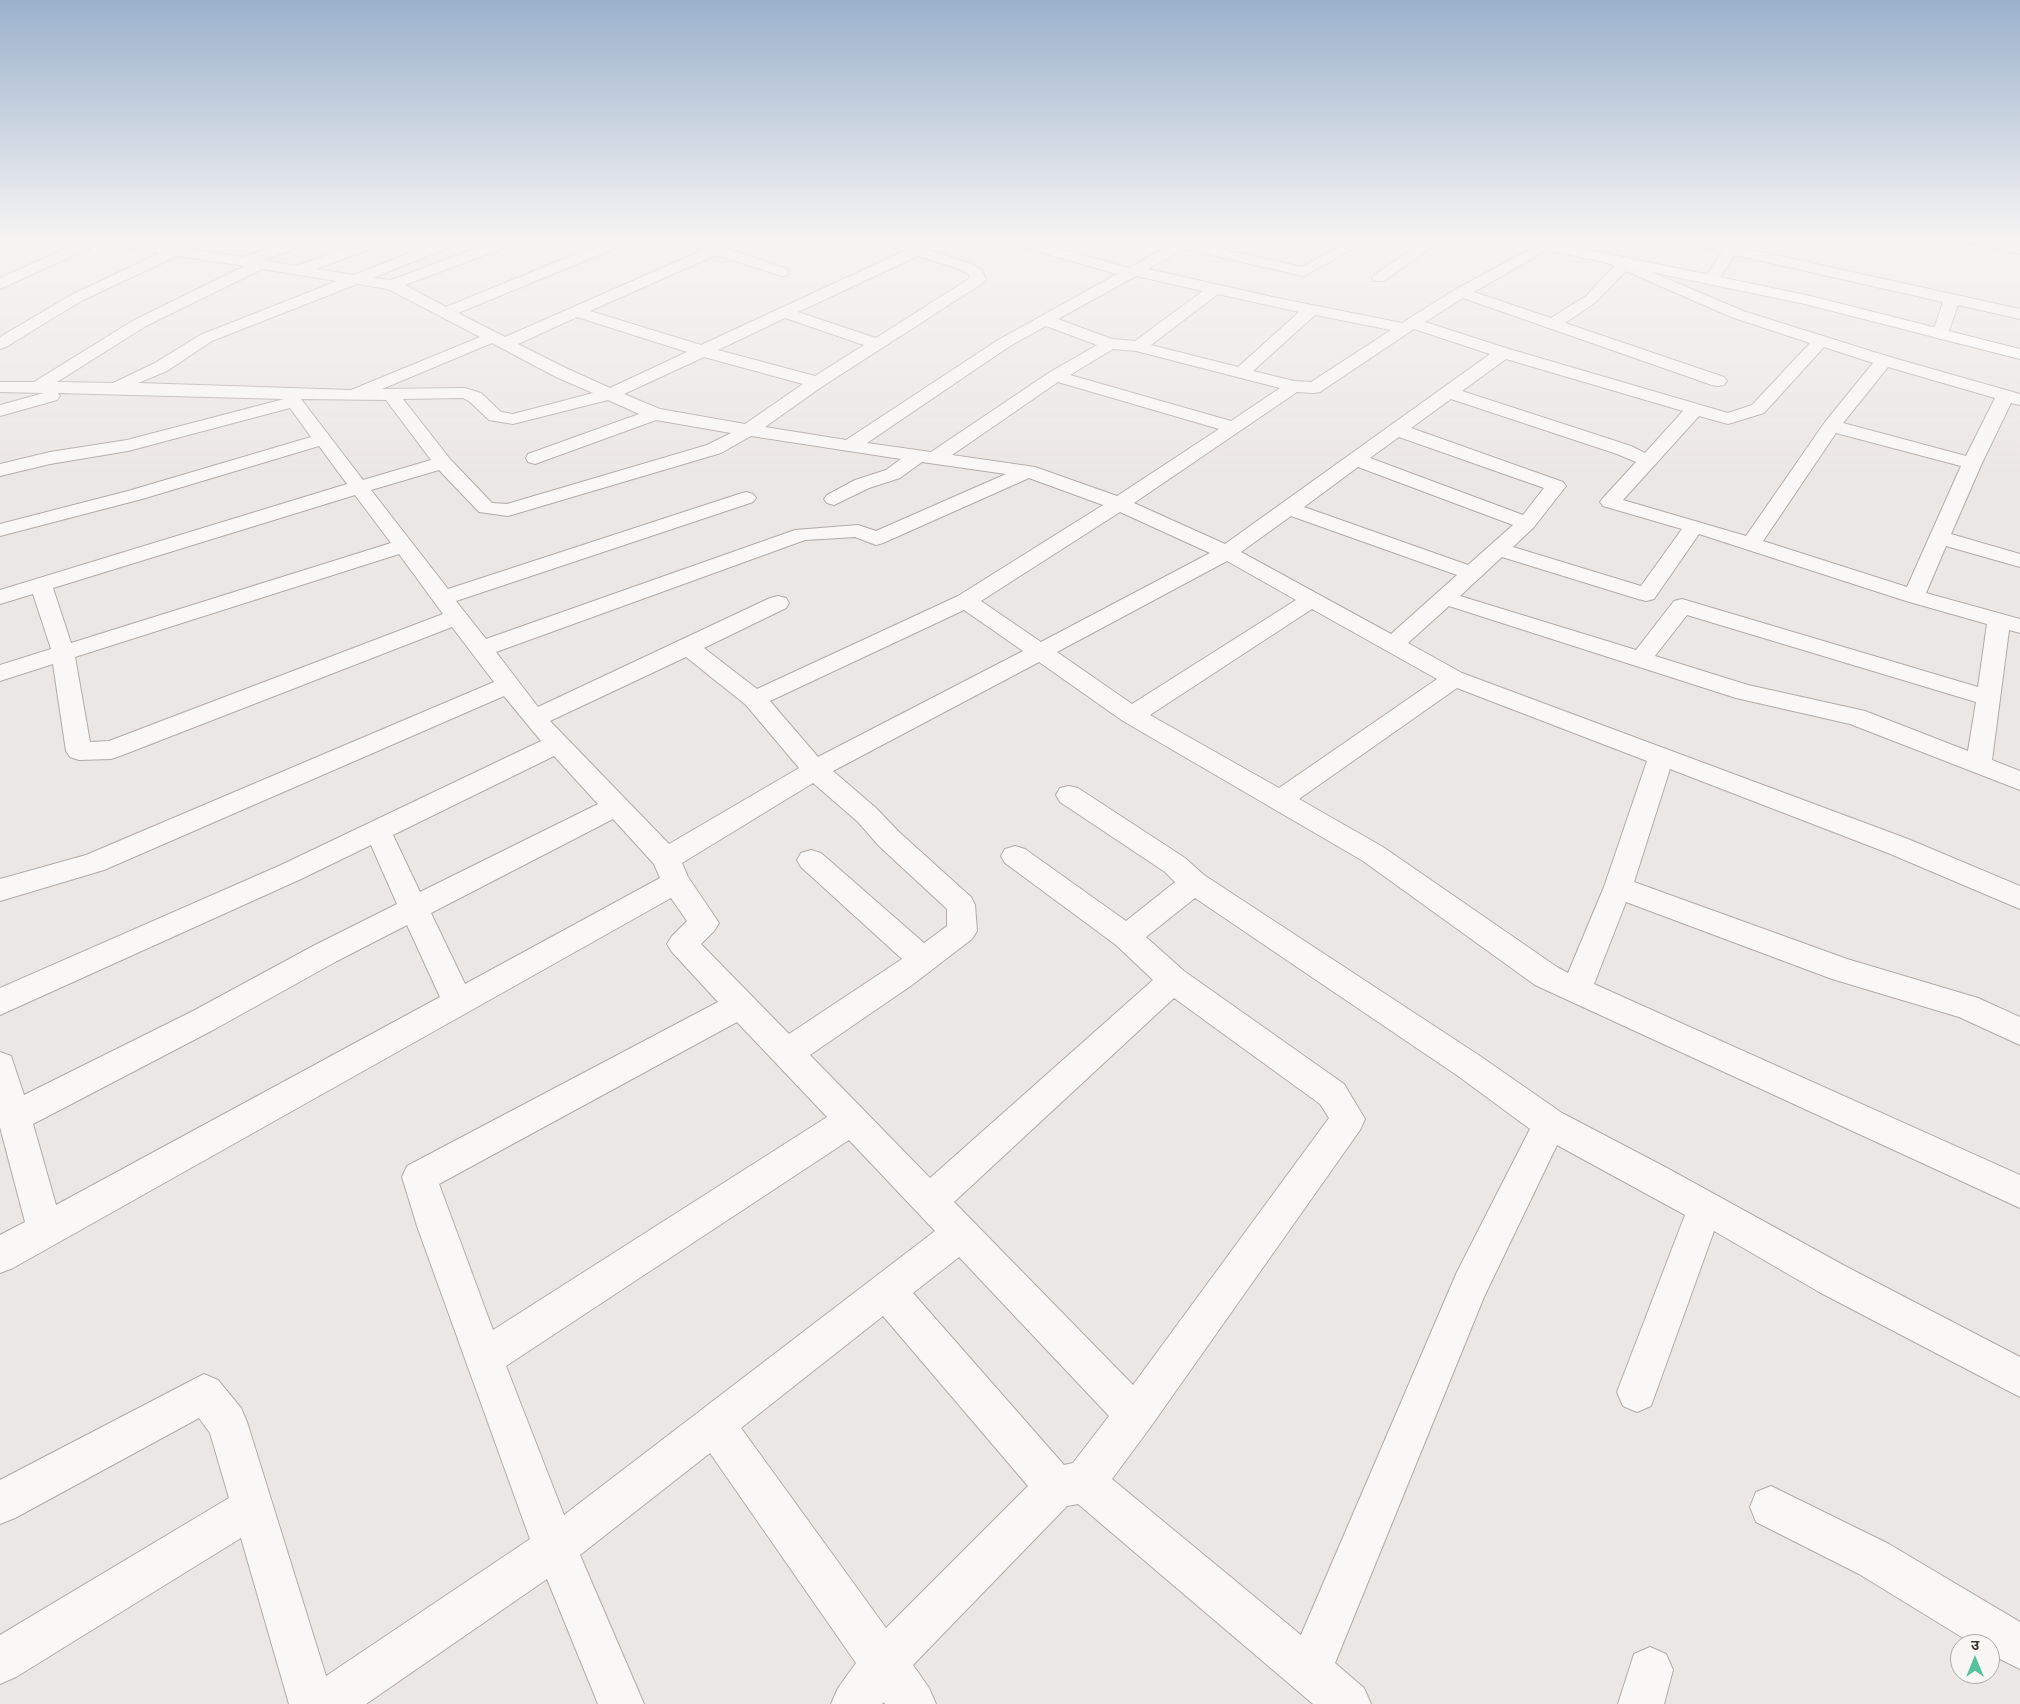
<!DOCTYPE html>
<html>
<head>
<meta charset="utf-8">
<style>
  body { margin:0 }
  #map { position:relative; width:2020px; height:1704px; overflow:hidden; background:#ebe7e5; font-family:"IBM Plex Sans","Noto Sans Devanagari",sans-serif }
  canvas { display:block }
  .north { position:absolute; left:1950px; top:1634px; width:50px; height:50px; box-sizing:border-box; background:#f8f6f4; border:1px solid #afaaa5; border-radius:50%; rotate:0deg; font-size:14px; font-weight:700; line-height:20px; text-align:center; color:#42372e }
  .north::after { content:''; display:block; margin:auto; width:18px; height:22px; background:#56c39f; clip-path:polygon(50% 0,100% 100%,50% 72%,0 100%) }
</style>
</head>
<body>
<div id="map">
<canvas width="2020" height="1704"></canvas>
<div class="north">उ</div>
</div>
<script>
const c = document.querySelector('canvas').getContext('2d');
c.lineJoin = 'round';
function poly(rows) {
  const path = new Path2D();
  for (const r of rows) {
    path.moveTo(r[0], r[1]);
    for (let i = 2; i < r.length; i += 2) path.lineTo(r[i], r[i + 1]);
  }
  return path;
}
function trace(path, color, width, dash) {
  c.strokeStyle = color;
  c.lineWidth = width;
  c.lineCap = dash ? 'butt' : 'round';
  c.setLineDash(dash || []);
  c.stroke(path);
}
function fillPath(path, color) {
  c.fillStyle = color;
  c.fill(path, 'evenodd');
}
const lane = poly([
  [0,240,12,240,0,246,0,240]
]);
const street = poly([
  [85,240,134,240,243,257,292,240,313,240,311,243,263,260,296,266,368,240,389,240,387,243,316,269,354,275,442,240,462,240,460,243,373,278,391,280,498,240,519,240,517,243,405,285,446,307,610,240,630,240,628,243,458,313,505,337,703,250,692,246,690,243,692,240,703,240,787,269,789,272,787,275,782,276,716,255,590,311,701,345,904,251,878,243,876,240,898,240,969,263,982,270,986,280,983,283,823,386,765,427,846,440,998,340,1117,274,1007,243,1005,240,1029,240,1129,268,1169,246,1165,242,1166,240,1197,240,1195,243,1302,267,1351,240,1369,240,1304,276,1184,249,1148,269,1277,298,1402,323,1456,289,1544,242,1549,243,1551,246,1549,249,1474,292,1551,318,1586,296,1614,266,1602,260,1600,257,1602,254,1607,253,1743,311,1890,357,2020,394,2020,405,2011,403,1982,463,1951,534,2020,554,2020,567,1946,546,1926,593,2020,619,2020,633,2009,630,1992,760,2020,771,2020,790,1850,724,1736,698,1449,606,1408,643,1462,673,1908,839,2020,886,2020,909,1888,853,1670,769,1634,882,1847,959,1978,998,2020,1017,2020,1045,1959,1017,1832,979,1626,902,1594,984,2020,1175,2020,1208,1535,985,1363,861,1123,721,1039,662,833,771,876,808,899,832,971,897,975,905,977,931,972,939,912,985,810,1055,930,1178,1153,980,1116,945,1005,863,1001,856,1005,849,1015,846,1025,849,1126,921,1175,882,1165,872,1060,802,1056,795,1060,788,1069,786,1078,788,1185,858,1204,875,1480,1056,1562,1113,1667,1168,1845,1266,2020,1357,2020,1397,1819,1292,1714,1231,1651,1406,1637,1412,1623,1406,1617,1392,1685,1215,1557,1145,1484,1297,1335,1663,1364,1688,1371,1704,1313,1704,1078,1504,1067,1506,913,1665,929,1688,936,1704,885,1704,884,1702,882,1704,831,1704,838,1688,856,1663,710,1453,580,1555,644,1704,598,1704,547,1579,366,1704,289,1704,241,1538,16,1677,0,1684,0,1635,229,1498,210,1433,199,1418,15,1518,0,1524,0,1480,204,1374,218,1380,241,1408,247,1422,326,1676,530,1539,417,1226,402,1177,407,1166,718,1002,672,952,667,944,672,936,687,921,671,898,13,1268,0,1273,0,1235,25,1222,0,1127,0,1052,11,1056,24,1095,193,1011,315,945,397,904,371,845,301,879,0,1015,0,988,281,865,541,741,504,696,104,870,0,901,0,879,86,855,494,682,452,627,120,756,111,759,79,760,70,757,66,751,53,664,0,681,0,665,51,649,33,594,0,604,0,590,347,484,319,446,142,499,0,536,0,524,128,491,311,437,290,408,128,451,50,464,0,476,0,464,50,452,127,440,284,399,58,393,60,396,57,400,0,416,0,405,44,393,0,392,0,382,34,382,134,320,245,266,177,256,81,301,6,347,0,349,0,337,71,295,160,253,101,243,0,289,0,278,85,240],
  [918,256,959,269,970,275,970,278,876,338,798,312,918,256],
  [262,269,337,281,200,335,155,363,113,383,57,382,146,326,262,269],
  [1626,271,1731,317,1810,343,1752,405,1728,413,1509,349,1425,322,1463,298,1712,385,1718,386,1724,385,1727,381,1724,377,1565,323,1596,302,1626,271],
  [1136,276,1203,291,1135,341,1112,339,1058,319,1136,276],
  [357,284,388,289,480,337,351,390,138,383,167,371,212,341,357,284],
  [1218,294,1299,312,1238,367,1151,345,1218,294],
  [1315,315,1391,330,1311,382,1294,381,1253,371,1315,315],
  [577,317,687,352,610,388,568,369,518,344,577,317],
  [785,318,864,345,815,376,718,350,785,318],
  [1046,326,1097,345,1050,372,931,452,867,443,1010,346,1046,326],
  [1414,329,1490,354,1225,544,1134,503,1297,392,1314,393,1320,392,1414,329],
  [492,343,556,377,593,393,513,414,501,412,481,393,465,388,382,389,492,343],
  [1824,347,1873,363,1825,422,1746,536,1623,500,1699,416,1728,424,1764,413,1824,347],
  [1113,349,1136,351,1280,388,1231,421,1070,375,1113,349],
  [704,357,803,384,745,424,660,409,624,394,704,357],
  [1506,359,1683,411,1645,453,1631,446,1462,391,1506,359],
  [1888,367,1995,398,1966,456,1843,423,1888,367],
  [1058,382,1219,429,1117,496,1035,467,952,455,1058,382],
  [463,398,469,401,489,420,513,424,608,400,639,414,528,454,526,458,528,462,535,464,656,420,731,433,707,445,507,504,492,503,450,459,403,399,463,398],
  [301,399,386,400,431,460,363,480,301,399],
  [1451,399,1617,454,1636,462,1603,498,1600,502,1603,506,1682,529,1641,586,1513,547,1534,527,1566,486,1563,482,1411,428,1451,399],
  [1836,433,1961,466,1907,587,1763,541,1836,433],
  [751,436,901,459,886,470,855,480,827,495,824,499,827,503,834,505,869,488,900,478,922,462,1006,474,876,531,858,525,795,530,486,639,456,601,753,502,756,498,753,494,746,492,739,494,448,589,371,490,439,470,479,512,508,516,721,453,751,436],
  [1399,437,1544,488,1523,515,1370,458,1399,437],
  [1358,467,1513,525,1468,565,1304,507,1358,467],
  [1029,478,1103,505,958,596,757,689,704,648,786,608,789,603,786,598,778,596,770,598,538,707,496,652,805,540,855,537,876,545,883,543,1029,478],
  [355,495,391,543,71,643,53,588,355,495],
  [1120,512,1210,553,1041,642,981,601,1120,512],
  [1291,516,1457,575,1391,634,1241,552,1291,516],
  [1699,534,1906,601,1987,624,1978,687,1682,599,1674,601,1636,650,1460,596,1502,557,1638,599,1646,601,1654,599,1699,534],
  [399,554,443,614,109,741,90,742,75,657,399,554],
  [1227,561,1296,600,1132,704,1057,652,1227,561],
  [1312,609,1437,679,1279,788,1150,715,1312,609],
  [964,610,1023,651,818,757,770,701,964,610],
  [1687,615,1976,702,1968,751,1865,711,1748,685,1655,656,1687,615],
  [686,657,746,705,799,768,669,844,550,721,686,657],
  [1457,688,1647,761,1604,887,1568,973,1557,967,1383,847,1299,799,1457,688],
  [554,756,598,804,420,892,393,835,554,756],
  [813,783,858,822,879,846,947,909,947,926,924,943,821,853,811,850,801,853,797,860,801,867,902,959,789,1034,701,944,714,931,719,923,688,877,682,863,813,783],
  [613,819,654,864,660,878,465,984,431,913,613,819],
  [1195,898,1458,1076,1530,1129,1457,1272,1301,1635,1112,1479,1149,1429,1360,1130,1365,1119,1344,1084,1184,971,1146,937,1195,898],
  [407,925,440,997,56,1205,33,1124,215,1029,337,961,407,925],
  [1174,998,1320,1104,1329,1118,1133,1385,954,1202,1174,998],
  [737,1022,827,1117,493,1330,439,1184,737,1022],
  [849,1140,935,1231,564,1515,506,1366,849,1140],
  [959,1257,1109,1416,1073,1463,1064,1465,913,1293,959,1257],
  [883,1316,1028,1486,886,1628,741,1428,883,1316],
  [1425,240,1442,240,1384,281,1374,281,1372,278,1374,275,1425,240],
  [1680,240,1707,240,2020,309,2020,319,1958,305,1948,334,1946,337,1940,339,1934,337,1932,334,1943,302,1735,255,1716,283,1711,285,1706,283,1703,280,1722,252,1682,243,1680,240],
  [1965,240,1994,240,2020,246,2020,254,1967,243,1965,240],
  [1771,1486,1889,1544,2020,1622,2020,1669,1990,1654,1990,1644,1973,1644,1859,1574,1756,1522,1750,1507,1756,1492,1771,1486],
  [1650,1647,1666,1654,1673,1670,1664,1704,1618,1704,1634,1654,1650,1647]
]);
const secondary = poly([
  [1510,240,1541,240,1806,295,2020,349,2020,359,1805,304,1517,244,1510,240]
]);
trace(lane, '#b2aba7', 3);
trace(street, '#b2aba7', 2);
trace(secondary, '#b2aba7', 2);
fillPath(lane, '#faf8f7');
fillPath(street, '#faf8f7');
fillPath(secondary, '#fff');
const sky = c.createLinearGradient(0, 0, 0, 479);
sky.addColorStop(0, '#9bb2cc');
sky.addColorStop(0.5, '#f6f4f3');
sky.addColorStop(1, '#f6f4f300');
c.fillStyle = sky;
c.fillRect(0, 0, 2020, 479);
</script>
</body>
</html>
